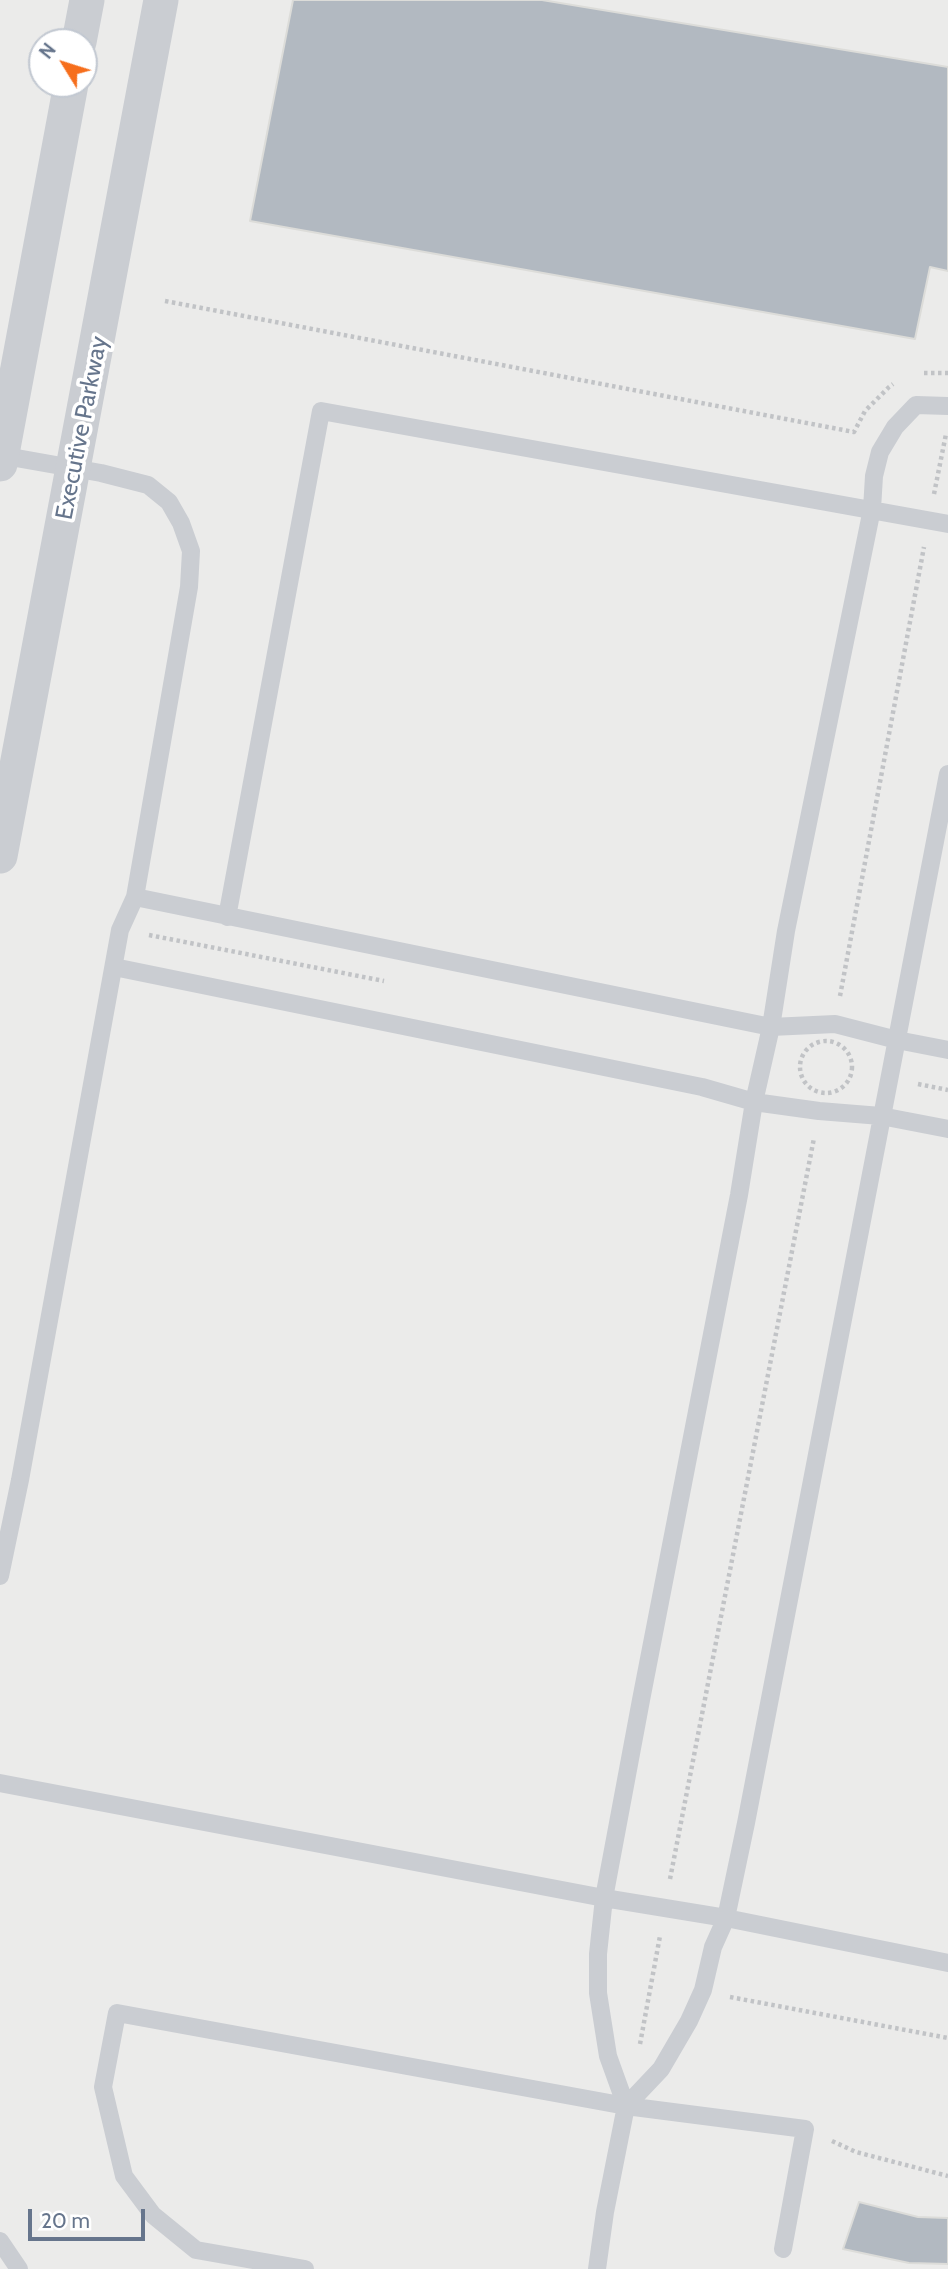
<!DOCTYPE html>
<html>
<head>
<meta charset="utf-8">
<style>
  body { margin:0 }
  #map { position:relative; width:948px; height:2269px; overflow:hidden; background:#fafaf7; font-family:Cabin,sans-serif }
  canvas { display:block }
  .north { position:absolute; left:28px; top:28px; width:70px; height:70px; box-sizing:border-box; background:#fff; border:2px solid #c2c8d1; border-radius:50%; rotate:308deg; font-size:19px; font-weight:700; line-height:28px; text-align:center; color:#66758c }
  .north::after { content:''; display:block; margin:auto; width:24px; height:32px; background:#f66e1c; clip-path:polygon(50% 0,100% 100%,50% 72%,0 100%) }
  .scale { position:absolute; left:28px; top:2209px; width:117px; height:32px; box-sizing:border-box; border:4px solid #66758c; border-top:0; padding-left:9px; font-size:21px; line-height:24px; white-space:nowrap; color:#66758c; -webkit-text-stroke:5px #fff; paint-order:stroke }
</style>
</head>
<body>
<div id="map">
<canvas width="948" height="2269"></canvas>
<div class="north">N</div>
<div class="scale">20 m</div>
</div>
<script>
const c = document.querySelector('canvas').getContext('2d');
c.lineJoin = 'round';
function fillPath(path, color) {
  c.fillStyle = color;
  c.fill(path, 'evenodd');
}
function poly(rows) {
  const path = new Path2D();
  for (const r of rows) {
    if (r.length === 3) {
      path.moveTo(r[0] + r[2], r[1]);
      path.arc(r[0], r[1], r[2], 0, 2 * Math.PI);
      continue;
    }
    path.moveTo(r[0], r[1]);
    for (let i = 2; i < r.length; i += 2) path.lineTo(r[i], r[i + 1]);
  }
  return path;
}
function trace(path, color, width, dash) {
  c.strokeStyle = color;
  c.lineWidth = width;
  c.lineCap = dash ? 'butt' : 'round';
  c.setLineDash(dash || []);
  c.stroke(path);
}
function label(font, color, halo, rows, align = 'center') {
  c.font = font + ' Cabin,sans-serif';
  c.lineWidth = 7;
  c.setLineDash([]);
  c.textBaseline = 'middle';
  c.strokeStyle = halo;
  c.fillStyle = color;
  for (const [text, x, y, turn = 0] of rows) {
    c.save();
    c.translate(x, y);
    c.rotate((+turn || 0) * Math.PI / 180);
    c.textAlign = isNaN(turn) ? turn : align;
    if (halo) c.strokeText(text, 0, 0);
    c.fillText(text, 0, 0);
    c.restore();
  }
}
fillPath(poly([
  [0,0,948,0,948,2269,0,2269],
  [42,42,84,42,84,84,42,84]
]), '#ebebea');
const building = poly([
  [293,0,542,0,948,67,948,271,930,267,915,339,250,221,293,0],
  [859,2202,918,2217,948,2218,948,2264,909,2263,843,2249,859,2202]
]);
fillPath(building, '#b2b9c1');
trace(building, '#dcdcd9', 2);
trace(poly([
  [165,301,854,432,865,411,889,387,893,384],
  [924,373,948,373],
  [934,494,946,434],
  [149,935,384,981],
  [840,996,924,547],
  [826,1067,26],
  [918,1084,948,1090],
  [670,1879,814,1138],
  [730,1997,948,2038],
  [640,2044,660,1936],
  [832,2141,856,2152,948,2176]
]), '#c1c3c6', 4.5, [3.5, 3.5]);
trace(poly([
  [0,455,101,473,148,485,169,502,181,523,191,551,189,587,135,897,120,930,20,1480,0,1576],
  [135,897,771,1027,835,1024,897,1040,948,1050],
  [227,917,321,411,948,524],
  [114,967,702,1087,754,1102,819,1111,881,1116,948,1129],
  [0,1783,604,1898,726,1918,948,1963],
  [626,2106,661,2069,689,2021,703,1990,713,1947,726,1918,746,1823,948,774],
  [0,2241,19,2269],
  [305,2269,196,2250,153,2215,124,2176,103,2087,117,2013,626,2106,805,2129,783,2249],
  [597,2269,605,2212,626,2106,608,2056,598,1993,598,1954,604,1898,641,1700,739,1195,754,1102,771,1027,786,931,872,509,874,476,880,452,895,427,916,405,948,406]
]), '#cacdd2', 18);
trace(poly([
  [79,42,87,0],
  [0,464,71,84],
  [0,856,161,0]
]), '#cacdd2', 35);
label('24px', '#66758c', '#fff', [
  ["Executive Parkway",82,428,-79]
]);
</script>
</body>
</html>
